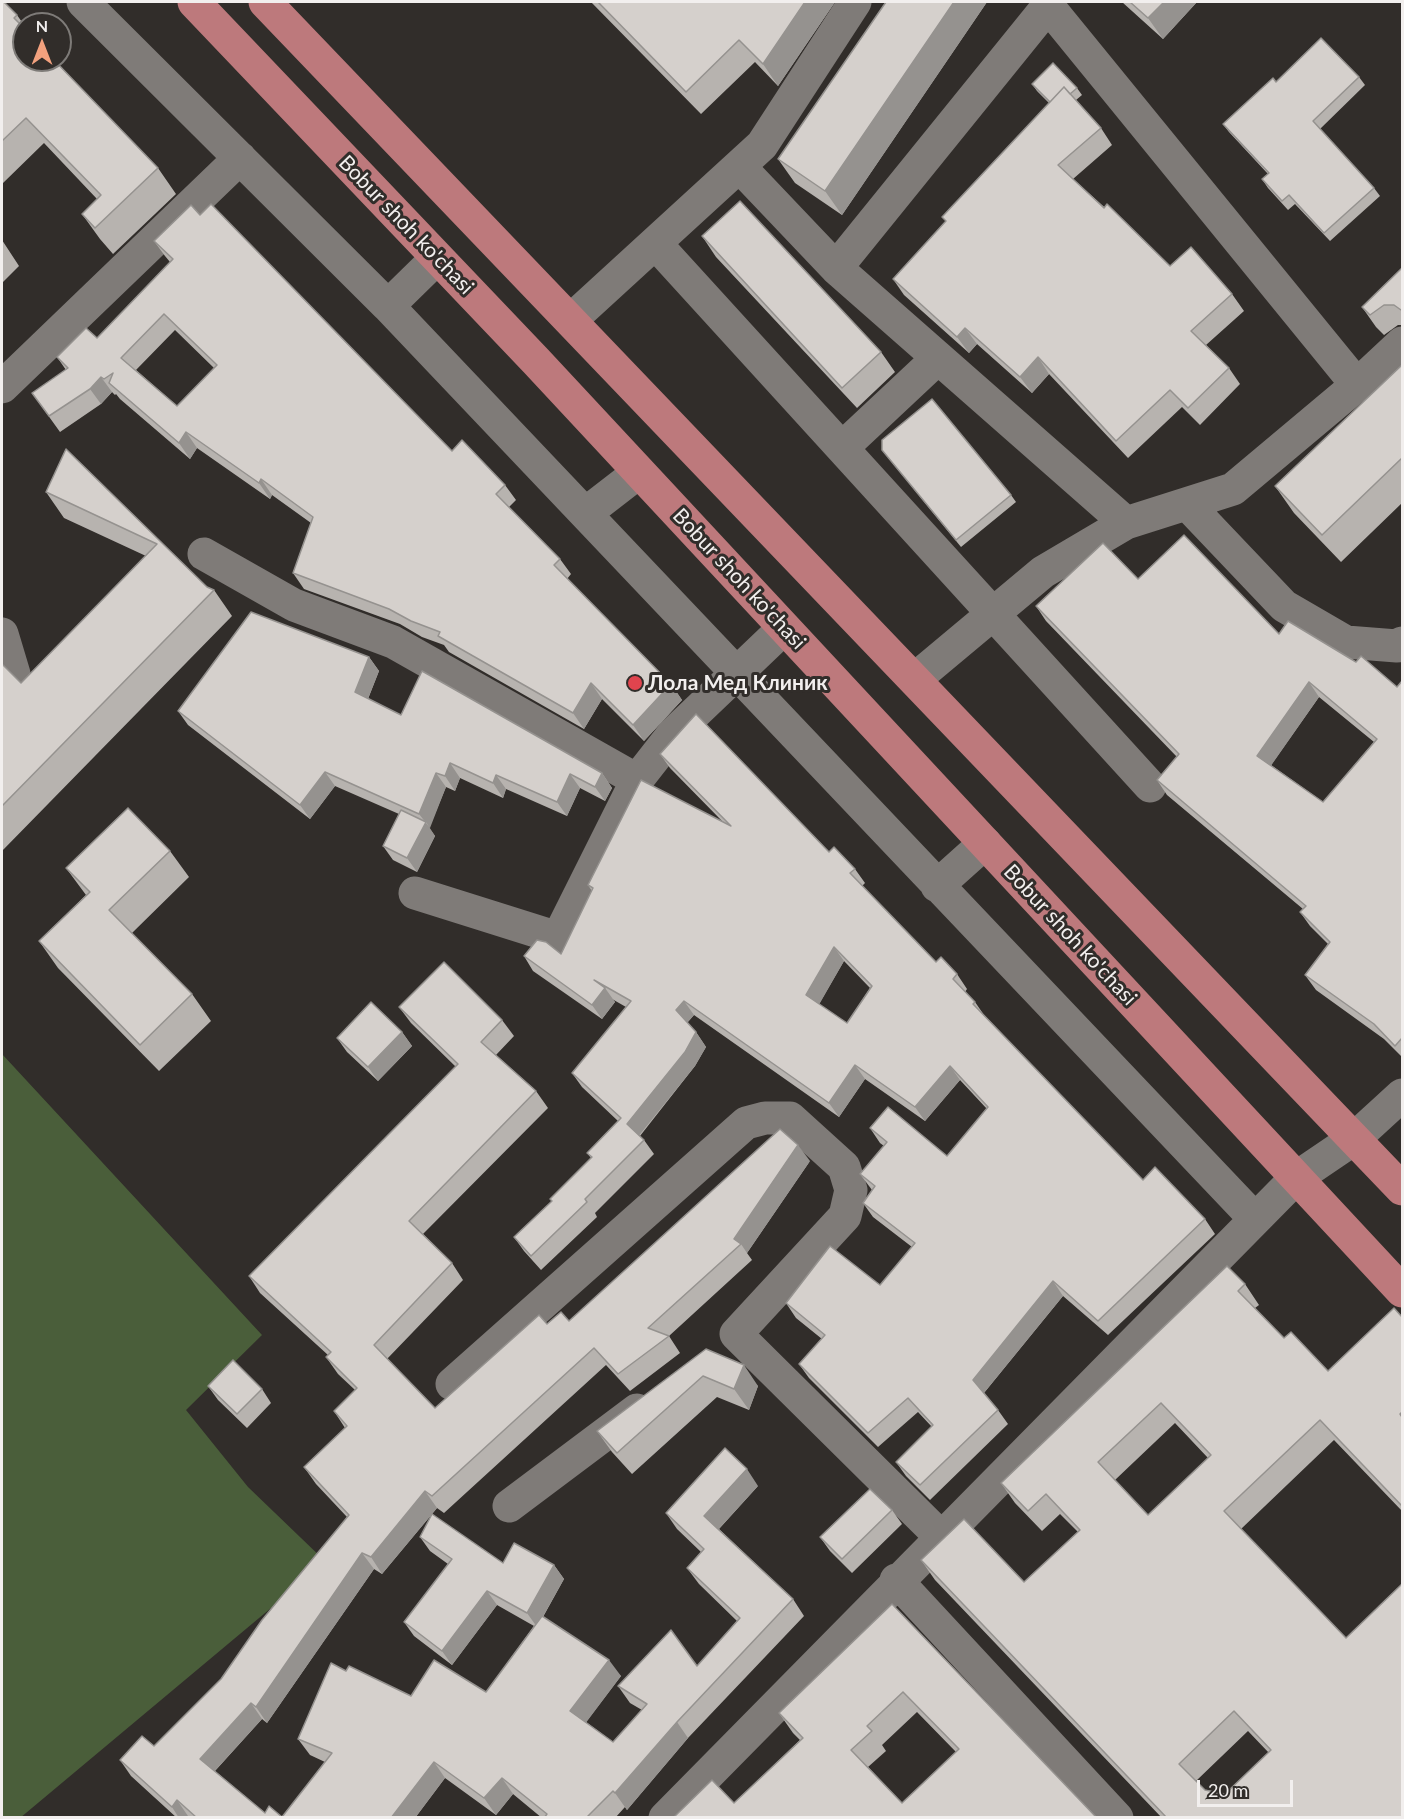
<!DOCTYPE html>
<html>
<head>
<meta charset="utf-8">
<style>
  body { margin:0 }
  #map { position:relative; width:1404px; height:1819px; overflow:hidden; background:#312d2a; font-family:Lato,sans-serif }
  canvas { display:block }
  .frame { position:absolute; inset:0; border:3px solid #f2efee; pointer-events:none }
  .north { position:absolute; left:12px; top:12px; width:60px; height:60px; box-sizing:border-box; background:#312d2a; border:2px solid #7e7b78; border-radius:50%; rotate:0deg; font-size:16px; font-weight:700; line-height:24px; text-align:center; color:#f2efee }
  .north::after { content:''; display:block; margin:auto; width:21px; height:27px; background:#f2a17e; clip-path:polygon(50% 0,100% 100%,50% 72%,0 100%) }
  .scale { position:absolute; left:1197px; top:1780px; width:96px; height:27px; box-sizing:border-box; border:3px solid #f2efee; border-top:0; padding-left:8px; font-size:18px; line-height:21px; white-space:nowrap; color:#f2efee; -webkit-text-stroke:4px #312d2a; paint-order:stroke }
</style>
</head>
<body>
<div id="map">
<canvas width="1404" height="1819"></canvas>
<div class="frame"></div>
<div class="north">N</div>
<div class="scale">20 m</div>
</div>
<script>
const c = document.querySelector('canvas').getContext('2d');
c.lineJoin = 'round';
function fillPath(path, color) {
  c.fillStyle = color;
  c.fill(path, 'evenodd');
}
function poly(rows) {
  const path = new Path2D();
  for (const r of rows) {
    path.moveTo(r[0], r[1]);
    for (let i = 2; i < r.length; i += 2) path.lineTo(r[i], r[i + 1]);
  }
  return path;
}
function trace(path, color, width, dash) {
  c.strokeStyle = color;
  c.lineWidth = width;
  c.lineCap = dash ? 'butt' : 'round';
  c.setLineDash(dash || []);
  c.stroke(path);
}
function label(font, color, halo, rows, align = 'center') {
  c.font = font + ' Lato,sans-serif';
  c.lineWidth = 6;
  c.setLineDash([]);
  c.textBaseline = 'middle';
  c.strokeStyle = halo;
  c.fillStyle = color;
  for (const [text, x, y, turn = 0] of rows) {
    c.save();
    c.translate(x, y);
    c.rotate((+turn || 0) * Math.PI / 180);
    c.textAlign = isNaN(turn) ? turn : align;
    if (halo) c.strokeText(text, 0, 0);
    c.fillText(text, 0, 0);
    c.restore();
  }
}
fillPath(poly([
  [2,1054,262,1335,186,1410,248,1487,326,1562,20,1818,2,1817]
]), '#4a5e3a');
trace(poly([
  [83,2,388,306,1255,1219],
  [739,166,836,268,1048,6,1357,385,1402,343],
  [655,243,1150,786],
  [836,268,1126,523],
  [388,306,437,258],
  [572,319,762,145,855,2],
  [2,387,240,158],
  [842,448,938,358],
  [1187,504,1284,606,1346,642,1397,646,1402,643],
  [586,513,639,472],
  [204,554,294,605,393,642,637,780],
  [2,634,14,674],
  [915,679,1043,572,1126,523,1233,489,1357,385],
  [937,886,985,843],
  [415,893,558,938,637,780,673,734,784,628],
  [452,1384,746,1123,765,1118,790,1118,844,1167,851,1190,845,1216,736,1334,940,1536],
  [509,1506,637,1410],
  [896,1580,1117,1818],
  [665,1818,1296,1178,1355,1138,1402,1095]
]), '#7f7b78', 33);
trace(poly([
  [194,2,536,361,1402,1291],
  [265,2,1402,1189]
]), '#bd797c', 33);
fillPath(poly([
  [2,2,17,15,24,25,24,60,158,168,176,194,113,254,100,239,82,214,97,199,44,143,2,184],
  [591,2,835,2,778,86,755,62,701,114],
  [886,2,987,2,842,215,795,183,778,159],
  [1122,2,1197,2,1163,39],
  [1359,77,1365,85,1320,129,1374,188,1380,196,1330,241,1295,204,1288,210,1268,188,1262,179,1268,174,1229,132,1223,124,1276,82],
  [1032,84,1077,88,1082,95,1076,100,1101,128,1112,145,1073,179,1170,266,1232,294,1244,311,1206,345,1229,368,1240,384,1200,425,1182,407,1128,458,1049,374,1032,393,977,344,969,353,904,295,893,279,946,221,942,217,1049,103,1037,91],
  [200,215,452,451,505,485,516,500,509,507,560,559,571,574,567,579,671,684,682,700,644,741,602,699,584,729,449,652,444,645,422,637,400,624,304,589,293,573,311,523,272,495,270,499,197,448,190,459,120,399,116,394,115,395,112,392,101,404,60,432,32,393,66,370,57,357,97,338,170,262,165,256,154,241],
  [175,330,214,368,177,406,136,370],
  [702,236,881,352,895,372,857,408,716,257],
  [2,240,19,266,2,283],
  [1402,268,1402,325,1398,325,1384,335,1376,327,1362,307],
  [1402,365,1402,503,1341,562,1294,513,1275,486],
  [66,449,207,587,214,590,232,616,2,851,2,665,21,683,146,556,64,518,46,492],
  [882,450,1011,495,1016,502,961,547],
  [1138,579,1279,634,1397,687,1402,681,1402,1057,1384,1039,1316,990,1305,975,1328,944,1310,926,1300,912,1303,909,1167,795,1157,780,1177,757,1046,621,1036,606],
  [1319,697,1374,742,1323,802,1271,765],
  [369,657,379,671,368,699,401,715,602,773,612,788,605,801,580,788,567,816,506,789,503,798,460,778,455,791,446,787,429,828,435,836,417,872,393,860,383,846,399,814,335,786,310,819,188,725,178,711],
  [660,754,829,852,855,869,865,883,862,886,936,962,957,974,967,989,965,992,975,1002,984,1015,1143,1180,1205,1219,1215,1234,1108,1335,1063,1296,984,1393,998,1410,1008,1424,930,1500,906,1476,896,1462,932,1427,918,1412,878,1447,809,1378,799,1364,822,1339,796,1318,786,1303,880,1285,912,1247,873,1217,863,1203,872,1190,860,1174,884,1146,880,1143,870,1128,947,1156,987,1109,960,1080,925,1121,865,1079,839,1117,694,1015,687,1023,696,1032,706,1047,695,1066,640,1136,644,1140,654,1154,595,1213,597,1217,541,1270,524,1251,514,1237,552,1201,550,1199,591,1158,587,1153,618,1121,582,1087,572,1073,626,1007,612,999,615,1002,602,1019,533,971,524,956,561,954,592,891,588,885,723,822,670,768],
  [844,961,870,988,847,1023,819,1004],
  [170,851,189,877,132,933,192,994,211,1021,159,1071,58,968,39,941,86,895,66,868],
  [399,1007,502,1020,514,1036,496,1055,536,1091,548,1108,423,1234,452,1263,463,1280,387,1359,435,1408,547,1324,569,1321,810,1161,747,1253,752,1260,669,1336,680,1353,630,1391,606,1365,444,1513,437,1508,382,1574,374,1569,267,1723,262,1719,215,1771,265,1813,282,1817,325,1762,310,1755,298,1739,346,1671,411,1696,486,1692,534,1626,497,1605,452,1665,414,1636,404,1622,448,1564,430,1551,420,1537,503,1563,554,1565,564,1579,543,1617,621,1676,586,1722,613,1742,642,1710,630,1703,618,1686,697,1666,737,1621,699,1584,687,1568,701,1552,677,1529,666,1513,758,1486,719,1529,793,1599,804,1616,688,1738,627,1810,625,1807,615,1818,542,1818,513,1794,496,1815,445,1778,415,1818,190,1818,188,1816,187,1818,177,1818,131,1776,120,1760,154,1746,221,1679,347,1517,316,1484,304,1467,345,1428,334,1411,355,1390,338,1374,326,1357,328,1355,260,1293,249,1276,456,1067,411,1023],
  [402,1032,412,1046,378,1081,347,1052,337,1038],
  [1245,1284,1259,1305,1255,1308,1284,1338,1328,1371,1402,1317,1402,1511,1334,1440,1241,1529,1402,1818,1162,1818,935,1580,921,1560,1024,1582,1078,1532,1060,1514,1042,1531,1015,1503,1001,1483],
  [1175,1423,1208,1458,1148,1515,1115,1480],
  [1248,1731,1269,1753,1225,1794,1205,1790,1196,1781],
  [706,1349,758,1386,749,1410,717,1397,632,1474,612,1452,597,1431],
  [208,1386,262,1389,271,1403,247,1428,218,1400],
  [892,1510,902,1524,852,1573,830,1551,820,1537],
  [892,1604,1097,1818,734,1803,800,1740,793,1733,779,1713],
  [917,1712,956,1752,902,1803,868,1767,886,1751,882,1745]
]), '#b7b3af');
fillPath(poly([
  [805,2,835,2,778,86,763,64],
  [954,2,987,2,842,215,825,191],
  [1164,2,1197,2,1163,39,1148,18],
  [965,328,977,344,969,353,957,337],
  [1038,357,1049,374,1032,393,1020,377],
  [101,377,112,392,101,404,90,389],
  [186,432,197,448,190,459,179,443],
  [261,479,272,495,270,499,259,483],
  [369,657,379,671,365,706,355,692],
  [1309,682,1319,697,1268,770,1257,756],
  [591,683,602,699,584,729,573,713],
  [671,684,682,700,644,741,633,725],
  [450,763,460,778,455,791,445,776],
  [325,772,335,786,310,819,300,805],
  [436,773,446,787,430,828,419,814],
  [602,773,612,788,605,801,595,787],
  [570,774,580,788,567,816,557,802],
  [496,775,506,789,503,798,493,783],
  [426,822,435,836,417,872,407,858],
  [834,947,844,961,816,1010,806,995],
  [605,988,615,1002,602,1019,592,1005],
  [684,1001,694,1015,686,1024,676,1010],
  [402,1032,412,1046,378,1081,368,1067],
  [696,1032,706,1047,695,1066,637,1138,627,1124],
  [855,1065,865,1079,839,1117,829,1103],
  [950,1066,960,1080,925,1121,915,1107],
  [798,1145,810,1161,747,1253,741,1244,734,1239],
  [1053,1281,1063,1296,983,1394,973,1380],
  [744,1365,758,1386,749,1410,734,1389],
  [747,1469,758,1486,716,1532,704,1516],
  [425,1491,437,1508,382,1574,371,1557],
  [362,1553,374,1569,267,1723,256,1707],
  [554,1565,564,1579,537,1627,527,1613],
  [487,1591,497,1605,452,1665,442,1651],
  [609,1660,621,1676,582,1728,570,1711],
  [251,1703,262,1719,211,1775,200,1759],
  [677,1722,688,1738,627,1810,615,1793],
  [434,1762,445,1778,415,1818,391,1818],
  [502,1778,513,1794,496,1815,484,1798],
  [177,1800,188,1816,187,1818,179,1818,172,1807]
]), '#95928f');
const building = poly([
  [2,2,4,2,17,15,14,18,24,28,24,60,54,60,158,168,95,228,82,214,101,195,26,118,2,141,2,2],
  [598,2,805,2,763,64,739,40,686,92,598,2],
  [886,2,954,2,825,191,778,159,886,2],
  [1130,2,1164,2,1148,18,1130,2],
  [1321,38,1359,77,1313,121,1374,188,1324,233,1289,195,1282,201,1262,179,1269,173,1223,124,1273,78,1276,82,1321,38],
  [1053,63,1077,88,1070,94,1064,87,1050,102,1032,84,1053,63],
  [1064,87,1101,128,1058,165,1104,208,1107,204,1170,266,1191,247,1232,294,1191,331,1229,368,1188,408,1170,390,1116,441,1038,357,1020,377,965,328,957,337,893,279,946,221,942,217,1064,87],
  [740,201,881,352,842,388,702,236,740,201],
  [211,204,452,451,462,440,505,485,496,494,560,559,554,565,671,684,633,725,591,683,573,713,438,636,440,632,411,621,389,609,293,573,313,517,261,479,259,483,186,432,179,443,109,383,113,373,104,379,101,377,90,389,49,416,32,393,68,368,57,357,86,328,97,338,173,259,154,241,191,205,200,215,211,204],
  [164,314,217,365,177,406,121,358,164,314],
  [1402,268,1402,309,1401,310,1394,305,1384,305,1370,315,1362,307,1402,268],
  [1402,365,1402,458,1322,535,1275,486,1402,365],
  [932,399,1011,495,956,540,882,450,882,440,932,399],
  [66,449,207,587,214,590,2,806,2,665,3,665,21,683,157,544,46,492,66,449],
  [1184,535,1279,634,1288,621,1356,662,1361,656,1397,687,1402,681,1402,1038,1395,1046,1374,1024,1305,975,1330,942,1300,912,1306,906,1157,780,1179,754,1036,606,1103,543,1138,579,1184,535],
  [1309,682,1377,739,1323,802,1257,756,1309,682],
  [251,612,369,657,355,692,401,715,422,671,602,773,595,787,570,774,557,802,496,775,493,783,450,763,445,776,436,773,419,814,325,772,300,805,178,711,251,612],
  [696,714,829,852,834,847,855,869,850,873,936,962,941,957,957,974,953,979,975,1002,973,1004,1143,1180,1155,1167,1205,1219,1098,1321,1053,1281,973,1380,998,1410,920,1485,896,1462,933,1425,908,1398,868,1433,799,1364,825,1335,786,1303,830,1246,880,1285,915,1243,863,1203,875,1186,860,1174,887,1142,870,1128,888,1107,947,1156,988,1107,950,1066,915,1107,855,1065,829,1103,684,1001,676,1010,696,1032,685,1052,627,1124,644,1140,585,1199,587,1202,531,1256,514,1237,552,1201,550,1199,592,1157,587,1153,621,1118,572,1073,631,1001,594,980,605,988,592,1005,524,956,537,940,546,942,561,954,593,888,588,885,641,780,731,826,660,754,696,714],
  [834,947,872,986,847,1023,806,995,834,947],
  [128,808,170,851,109,910,192,994,140,1045,39,941,90,892,66,868,128,808],
  [401,810,426,822,407,858,383,846,401,810],
  [444,962,502,1020,481,1042,536,1091,409,1221,452,1263,374,1345,435,1408,539,1315,547,1324,561,1312,569,1321,780,1129,798,1145,734,1239,741,1244,648,1328,669,1336,618,1374,594,1348,432,1496,425,1491,371,1557,362,1553,256,1707,251,1703,200,1759,265,1813,269,1806,282,1817,332,1753,298,1739,331,1663,346,1671,349,1666,411,1696,434,1660,486,1692,542,1616,609,1660,570,1711,613,1742,647,1704,618,1686,671,1630,697,1666,740,1618,687,1568,704,1549,666,1513,725,1448,747,1469,704,1516,793,1599,677,1722,615,1793,613,1791,586,1818,544,1818,547,1814,502,1778,484,1798,434,1762,391,1818,197,1818,177,1800,172,1807,120,1760,142,1736,154,1746,221,1679,262,1620,349,1515,304,1467,347,1426,334,1411,357,1388,326,1357,331,1352,249,1276,458,1064,399,1007,444,962],
  [371,1002,402,1032,368,1067,337,1038,371,1002],
  [1227,1266,1245,1284,1238,1291,1284,1338,1291,1332,1328,1371,1394,1308,1402,1317,1402,1412,1400,1414,1402,1417,1402,1506,1320,1420,1224,1511,1346,1638,1402,1584,1402,1818,1167,1818,921,1560,964,1519,1024,1582,1080,1530,1046,1494,1028,1511,1001,1483,1227,1266],
  [1161,1403,1211,1455,1148,1515,1098,1462,1161,1403],
  [1234,1711,1271,1750,1225,1794,1205,1790,1179,1764,1234,1711],
  [706,1349,744,1365,734,1389,703,1376,617,1453,597,1431,706,1349],
  [233,1360,262,1389,237,1414,208,1386,233,1360],
  [870,1489,892,1510,842,1559,820,1537,870,1489],
  [432,1514,503,1563,514,1543,554,1565,527,1613,487,1591,442,1651,404,1622,452,1559,420,1537,432,1514],
  [892,1604,1097,1818,673,1818,712,1780,734,1803,803,1738,779,1713,892,1604],
  [903,1692,959,1749,902,1803,851,1750,872,1731,867,1726,903,1692]
]);
fillPath(building, '#d5d0cc');
trace(building, '#95928f', 1.5);
for (const [x, y, r, color] of [
  [635,683,8,"#e0444e"]
]) {
  const dot = new Path2D();
  dot.arc(x, y, r, 0, 2 * Math.PI);
  c.fillStyle = color;
  c.fill(dot);
  trace(dot, '#312d2a', 2);
}
label('21px', '#f2efee', '#312d2a', [
  ["Bobur shoh ko'chasi",406,225,46],
  ["Bobur shoh ko'chasi",739,579,47],
  ["Bobur shoh ko'chasi",1070,935,47]
]);
label('bold 21px', '#f2efee', '#312d2a', [
  ["Лола Мед Клиник",648,683]
], 'left');
</script>
</body>
</html>
